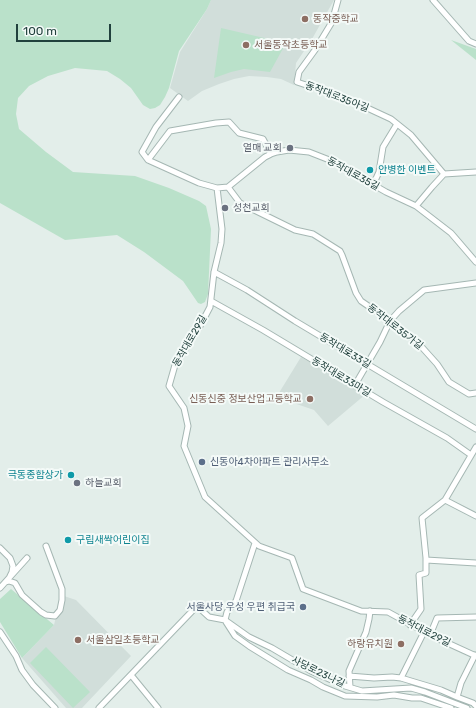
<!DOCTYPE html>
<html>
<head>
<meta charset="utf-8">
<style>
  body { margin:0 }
  #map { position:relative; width:476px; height:708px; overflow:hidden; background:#e3eeea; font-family:Rubik,sans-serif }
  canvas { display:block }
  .scale { position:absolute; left:16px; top:24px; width:95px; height:18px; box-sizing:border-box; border:2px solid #21413d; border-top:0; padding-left:5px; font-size:12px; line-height:14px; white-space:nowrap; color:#21413d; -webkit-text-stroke:3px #f4faf8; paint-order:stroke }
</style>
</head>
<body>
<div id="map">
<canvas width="476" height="708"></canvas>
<div class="scale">100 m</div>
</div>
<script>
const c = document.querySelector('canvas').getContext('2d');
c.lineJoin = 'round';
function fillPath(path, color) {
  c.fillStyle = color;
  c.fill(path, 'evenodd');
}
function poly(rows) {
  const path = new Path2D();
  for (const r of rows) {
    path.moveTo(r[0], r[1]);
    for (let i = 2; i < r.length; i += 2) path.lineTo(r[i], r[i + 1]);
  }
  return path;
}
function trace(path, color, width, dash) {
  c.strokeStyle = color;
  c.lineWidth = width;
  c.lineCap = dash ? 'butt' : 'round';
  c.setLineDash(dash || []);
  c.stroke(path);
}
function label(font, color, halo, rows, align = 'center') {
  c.font = font + ' Rubik,"Noto Sans KR",sans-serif';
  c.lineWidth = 4;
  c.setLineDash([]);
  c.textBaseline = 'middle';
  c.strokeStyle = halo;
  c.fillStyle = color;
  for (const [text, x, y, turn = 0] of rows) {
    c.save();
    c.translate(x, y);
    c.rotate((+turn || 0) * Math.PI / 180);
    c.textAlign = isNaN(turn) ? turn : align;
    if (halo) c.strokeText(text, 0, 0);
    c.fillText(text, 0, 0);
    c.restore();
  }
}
fillPath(poly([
  [211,0,334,0,312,39,296,63,294,85,281,79,267,77,249,76,234,79,219,84,202,91,188,101,170,88,180,52,207,9],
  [301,357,366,394,328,426,314,410,282,399,274,401],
  [61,595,76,600,131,656,82,708,66,708,22,658,54,625]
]), '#d1deda');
fillPath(poly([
  [0,0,211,0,207,9,179,51,169,88,165,97,160,105,155,108,150,109,143,105,131,88,120,79,107,71,75,68,48,76,29,86,18,98,16,114,19,129,46,152,73,172,135,176,169,188,199,201,206,206,211,229,208,294,205,302,201,304,198,303,183,281,144,252,117,235,65,240,0,203],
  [221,28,286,43,270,72,244,69,231,72,214,78],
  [451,40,476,49,476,60],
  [11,589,54,625,22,658,0,622,0,599],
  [46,647,90,692,73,708,30,663]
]), '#bae1ca');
const street = poly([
  [338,0,332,22,315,50,299,72,297,82,330,93,363,106,391,119,411,135,444,174],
  [433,0,469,41,476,44],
  [179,97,156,127,142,152,148,160,199,183,217,188,222,229,221,243,214,272,210,307,200,326,175,365,169,386,184,408,188,426,184,446,205,497,259,546,292,558,303,589,361,611,388,612,430,635,476,656],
  [148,160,170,131,216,123,229,122,239,133,263,139,271,154],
  [444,174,476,172],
  [373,185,379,172,383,147,397,124],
  [228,187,240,203,295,230,313,234,340,251,342,255,356,293,361,301,390,321,419,344,437,364,449,382,469,394,476,393],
  [217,188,228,187,265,157,271,154,277,152,289,150,309,152,332,161,386,192,416,206,451,233,476,262],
  [416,206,432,187,444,174],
  [214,272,247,290,295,321,476,429],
  [211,301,263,330,383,402,447,438,471,455],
  [355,385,380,342,390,321,399,311,424,290,476,283],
  [445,500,476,516],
  [0,548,10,558,13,566,12,572,10,576],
  [426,560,476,563],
  [6,582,9,581,15,583,22,595,41,612,46,615,55,616,60,610,62,600,62,589,46,546],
  [0,588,27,558],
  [225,620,227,612,236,601,255,543],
  [226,622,235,636,249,646,288,670,311,680,323,687,345,696,377,697,394,695,412,698,421,698,451,708],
  [410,625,421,609,419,575,426,573,426,558,422,518,445,500,476,447],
  [0,632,16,656,22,670,33,685,55,708],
  [430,635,437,618,476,617],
  [475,655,461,683,457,697,473,703,476,706],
  [131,675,158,708],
  [349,676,374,678,392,677,401,678,424,632],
  [401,678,441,690,457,697],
  [350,687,349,671,366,632,369,619,370,611],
  [99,708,197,606,209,617,225,620,249,637,272,648,311,671,345,686,362,691,411,688,425,692,467,708]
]);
trace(street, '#a5b7b3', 7);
trace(street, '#fff', 5);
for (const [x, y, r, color] of [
  [305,19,4,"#8d6e63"],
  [246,45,4,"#8d6e63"],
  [290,148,4,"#6b7280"],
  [370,170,4,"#0f9aa8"],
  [225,208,4,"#6b7280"],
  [310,399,4,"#8d6e63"],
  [202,462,4,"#5c6f8a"],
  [71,475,4,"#0f9aa8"],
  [77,483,4,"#6b7280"],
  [68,540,4,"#0f9aa8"],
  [303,607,4,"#5c6f8a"],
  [78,640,4,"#8d6e63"],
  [401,644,4,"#8d6e63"]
]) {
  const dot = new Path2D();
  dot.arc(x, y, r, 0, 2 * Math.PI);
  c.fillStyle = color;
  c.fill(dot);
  trace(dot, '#f4faf8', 1.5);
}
label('10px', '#785e54', '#f4faf8', [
  ["동작중학교",313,19],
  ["서울동작초등학교",254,45],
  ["신동신중 정보산업고등학교",302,399,"right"],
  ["서울삼일초등학교",86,640],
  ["하랑유치원",393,644,"right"]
], 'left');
label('10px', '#21413d', '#f4faf8', [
  ["동작대로35아길",337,97,21],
  ["동작대로35길",353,174,29],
  ["동작대로35가길",395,327,38],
  ["동작대로29길",190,341,-60],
  ["동작대로33길",345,351,31],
  ["동작대로33마길",341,377,31],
  ["동작대로29길",424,631,27],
  ["사당로23나길",318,672,26]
]);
label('10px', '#5b616d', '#f4faf8', [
  ["열매 교회",282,148,"right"],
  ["성천교회",233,208],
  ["하늘교회",85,483]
], 'left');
label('10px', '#0d838f', '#f4faf8', [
  ["안병한 이벤트",378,170],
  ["극동종합상가",63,475,"right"],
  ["구립새싹어린이집",76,540]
], 'left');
label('10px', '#4e5e75', '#f4faf8', [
  ["신동아4차아파트 관리사무소",210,462],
  ["서울사당 우성 우편 취급국",295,607,"right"]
], 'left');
</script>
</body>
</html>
